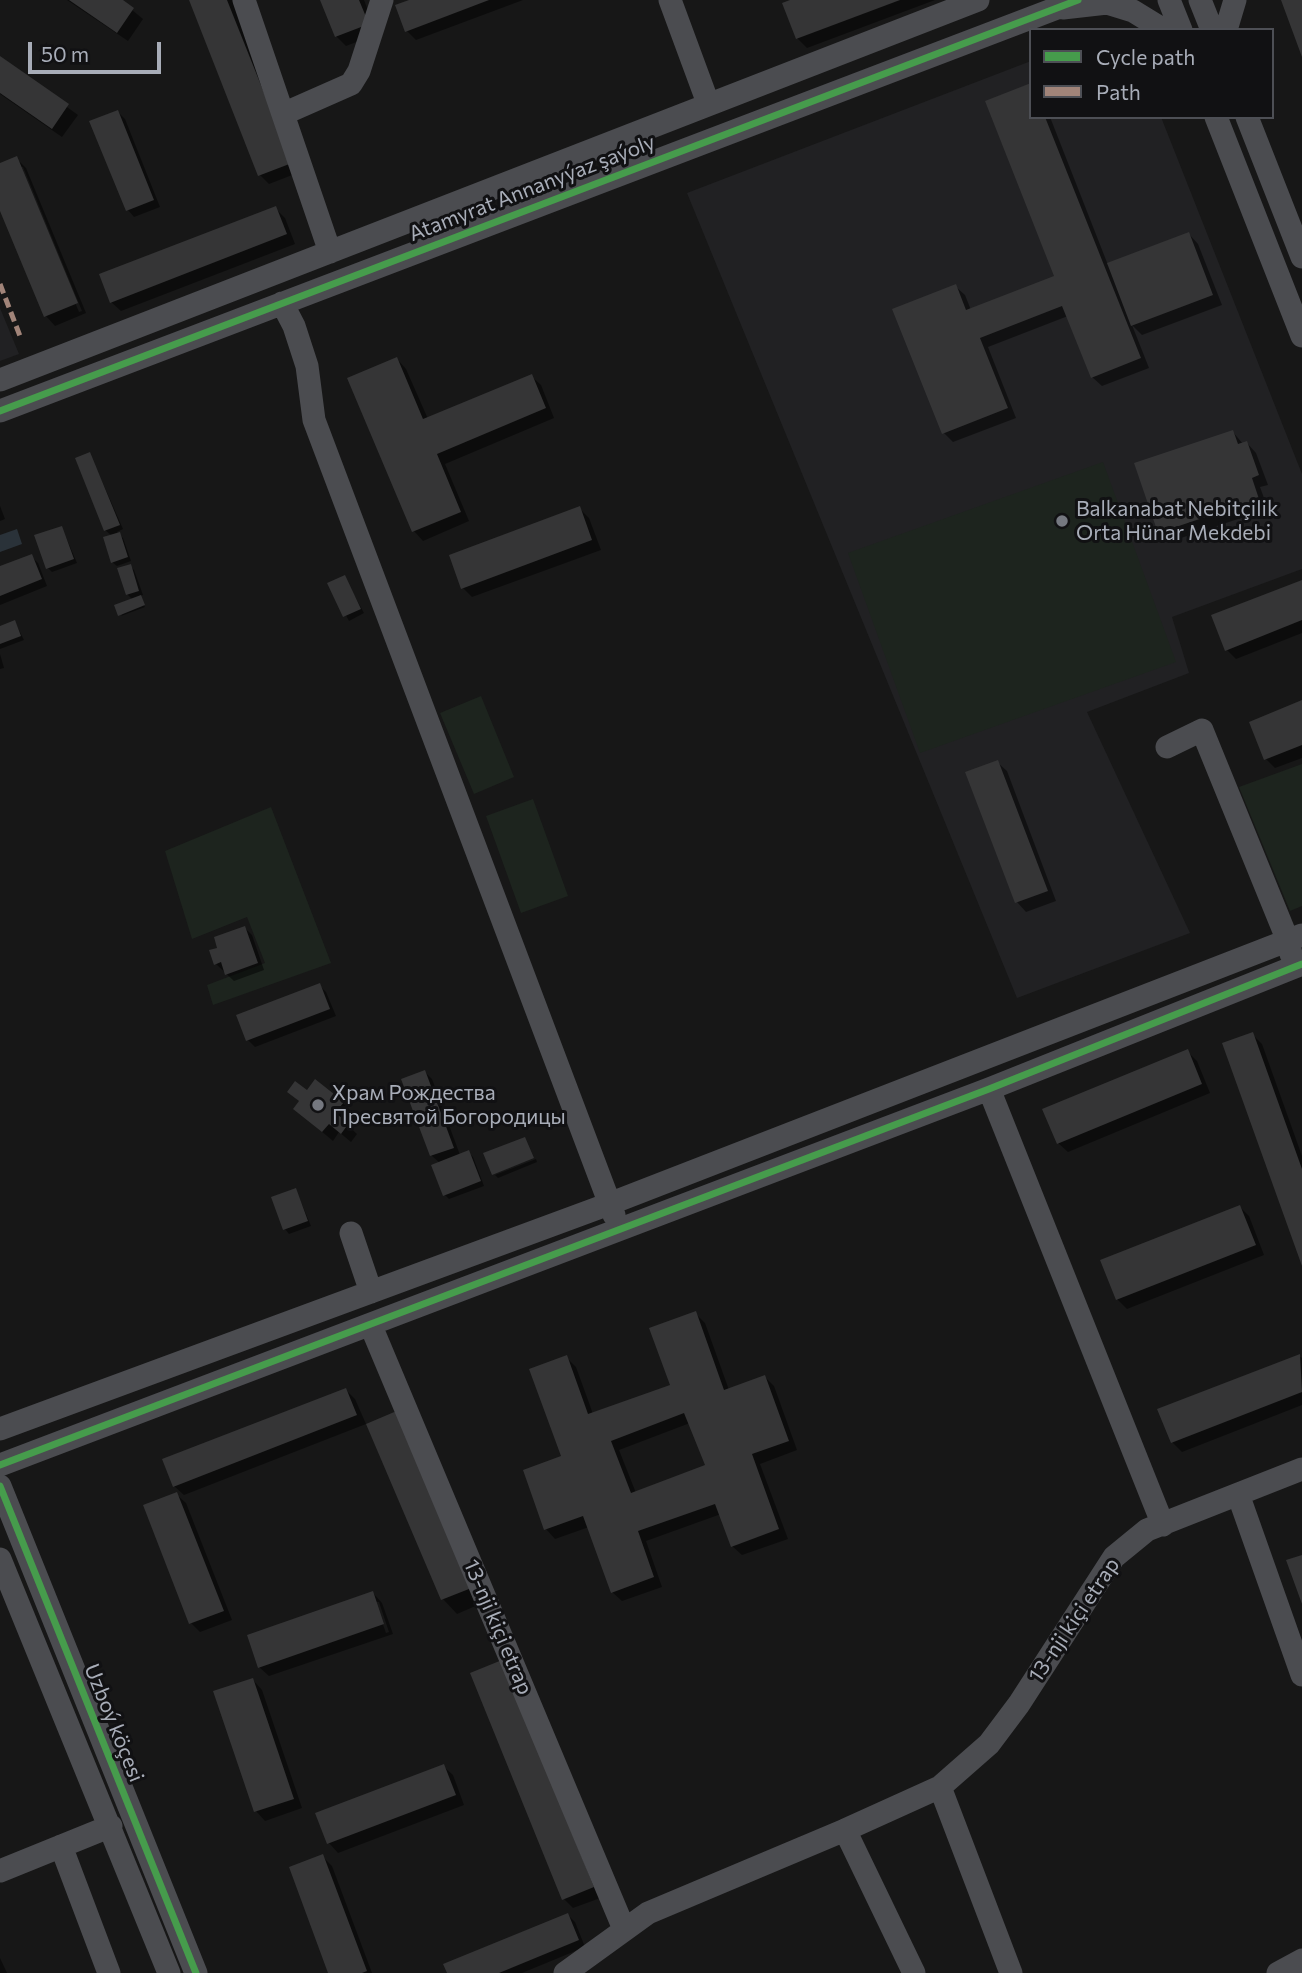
<!DOCTYPE html>
<html>
<head>
<meta charset="utf-8">
<style>
  body { margin:0 }
  #map { position:relative; width:1302px; height:1973px; overflow:hidden; background:#171717; font-family:Commissioner,sans-serif }
  canvas { display:block }
  .legend { position:absolute; left:1029px; top:28px; width:245px; height:91px; box-sizing:border-box; background:#111113; border:2px solid #4d4f55; margin:0; padding:9px 12px; list-style:none; font-size:21px; color:#a8adb8 }
  .legend li { display:flex; align-items:center; gap:14px; height:35px }
  .legend b { width:35px; border:2px solid #4d4f55 }
  .scale { position:absolute; left:28px; top:42px; width:133px; height:32px; box-sizing:border-box; border:4px solid #a8adb8; border-top:0; padding-left:9px; font-size:21px; line-height:24px; white-space:nowrap; color:#a8adb8; -webkit-text-stroke:5px #111113; paint-order:stroke }
</style>
</head>
<body>
<div id="map">
<canvas width="1302" height="1973"></canvas>
<ul class="legend">
<li><b style="height:9px;background:#469c4c"></b>Cycle path</li>
<li><b style="height:9px;background:#a18479"></b>Path</li>
</ul>
<div class="scale">50 m</div>
</div>
<script>
const c = document.querySelector('canvas').getContext('2d');
c.lineJoin = 'round';
function fillPath(path, color) {
  c.fillStyle = color;
  c.fill(path, 'evenodd');
}
function poly(rows) {
  const path = new Path2D();
  for (const r of rows) {
    path.moveTo(r[0], r[1]);
    for (let i = 2; i < r.length; i += 2) path.lineTo(r[i], r[i + 1]);
  }
  return path;
}
function trace(path, color, width, dash) {
  c.strokeStyle = color;
  c.lineWidth = width;
  c.lineCap = dash ? 'butt' : 'round';
  c.setLineDash(dash || []);
  c.stroke(path);
}
function label(font, color, halo, rows, align = 'center') {
  c.font = font + ' Commissioner,sans-serif';
  c.lineWidth = 6;
  c.setLineDash([]);
  c.textBaseline = 'middle';
  c.strokeStyle = halo;
  c.fillStyle = color;
  for (const [text, x, y, turn = 0] of rows) {
    c.save();
    c.translate(x, y);
    c.rotate((+turn || 0) * Math.PI / 180);
    c.textAlign = isNaN(turn) ? turn : align;
    if (halo) c.strokeText(text, 0, 0);
    c.fillText(text, 0, 0);
    c.restore();
  }
}
fillPath(poly([
  [1031,61,1031,117,1161,117,1302,474,1302,569,1172,617,1189,673,1087,712,1190,933,1017,998,687,193],
  [0,308,19,354,0,361]
]), '#212123');
fillPath(poly([
  [1103,462,1176,662,920,753,848,553],
  [481,696,514,777,474,794,440,713],
  [1302,764,1302,906,1290,911,1239,787],
  [533,799,568,896,521,913,486,816],
  [271,807,331,963,213,1005,207,985,265,963,247,917,192,939,165,851]
]), '#1d241e');
fillPath(poly([
  [17,529,22,544,0,552,0,535]
]), '#2a3239');
fillPath(poly([
  [67,0,120,0,143,19,128,41],
  [191,0,232,0,300,172,269,184,260,175],
  [322,0,364,0,377,34,346,46,336,36],
  [414,0,523,0,416,40,407,31],
  [795,0,935,0,807,48,797,38,784,4],
  [0,59,78,115,62,137,0,94],
  [118,112,125,119,160,207,134,217,128,210,92,122],
  [1031,117,1050,117,1108,265,1189,234,1198,244,1222,305,1142,335,1132,325,1149,368,1102,386,1092,377,1068,316,988,347,1016,418,953,442,944,433,955,286,965,295,971,310,1056,277],
  [16,158,26,168,86,313,55,326,46,316,0,206,0,165],
  [19,167,23,167,82,311,79,312],
  [275,208,285,218,295,244,121,311,111,302],
  [397,359,406,369,428,419,531,376,541,385,554,418,445,464,469,521,423,541,414,531],
  [1233,432,1243,444,1247,443,1256,453,1268,485,1260,487,1268,509,1169,542,1159,533],
  [90,454,123,529,117,532,123,538,131,561,117,566,112,562,112,536,105,530],
  [0,506,5,519,0,521],
  [579,508,589,518,601,550,472,597,463,588],
  [62,528,77,563,52,572,48,568],
  [31,556,38,563,47,586,0,605,0,568],
  [130,566,134,570,143,595,139,596,145,607,121,616,133,600,127,594],
  [344,577,364,613,349,621,329,584],
  [1302,582,1302,633,1236,659,1227,650],
  [15,622,24,640,0,649,0,628],
  [0,654,4,668,0,669],
  [1302,701,1302,758,1275,768,1266,759],
  [997,762,1007,771,1056,901,1026,912,1017,902,967,773],
  [245,928,252,935,264,970,234,981,216,964,219,949],
  [319,985,326,992,336,1016,255,1047,248,1040],
  [1252,1034,1262,1044,1302,1156,1302,1262],
  [1187,1051,1197,1061,1210,1093,1068,1152,1058,1143],
  [425,1072,432,1079,460,1155,468,1152,473,1157,484,1186,449,1199,445,1195,440,1163,432,1156,404,1080],
  [289,1092,307,1092,343,1103,352,1112,344,1122,357,1134,351,1142,339,1132,333,1141,295,1109,300,1102],
  [536,1159,537,1162,498,1178,495,1175],
  [296,1190,311,1226,289,1234,285,1229],
  [1240,1207,1249,1216,1264,1255,1127,1309,1117,1299],
  [695,1313,705,1323,729,1390,765,1377,774,1386,797,1450,760,1464,788,1539,742,1555,732,1546,721,1514,646,1541,662,1587,622,1601,612,1592,589,1527,555,1539,546,1529,525,1471,563,1457,567,1358,576,1367,593,1414,672,1386],
  [690,1423,707,1466,636,1493,619,1450],
  [1299,1356,1302,1358,1302,1405,1182,1452,1172,1442],
  [346,1390,355,1399,366,1424,184,1495,174,1486],
  [368,1425,487,1601,457,1614,443,1599],
  [176,1494,186,1503,232,1620,200,1632,191,1623],
  [373,1593,382,1603,393,1634,269,1676,259,1667],
  [375,1602,379,1602,389,1632,386,1633],
  [473,1674,603,1897,573,1908,564,1899],
  [253,1680,262,1690,302,1808,265,1821,256,1811],
  [443,1766,453,1775,464,1805,338,1853,329,1843,317,1814],
  [323,1857,332,1866,372,1973,330,1973],
  [568,1915,575,1922,585,1947,522,1973,449,1973],
  [0,1958,7,1973,0,1973]
]), '#0007');
fillPath(poly([
  [69,0,123,0,134,8,117,33],
  [189,0,227,0,292,163,258,176],
  [320,0,359,0,369,24,335,37],
  [409,0,489,0,405,32,395,5],
  [790,0,900,0,796,39,782,3],
  [1281,0,1302,0,1302,57],
  [0,56,69,104,52,129,0,93],
  [1031,83,1031,117,1045,117,1141,358,1091,378,1062,306,980,338,1008,408,942,434,892,309,956,284,966,310,1054,276,985,101],
  [118,110,154,200,126,211,89,121],
  [17,156,78,303,44,317,0,211,0,163],
  [276,206,287,234,110,303,99,274],
  [1189,232,1213,295,1131,326,1107,263],
  [397,357,423,419,532,374,546,408,437,454,461,512,412,532,347,378],
  [1233,430,1238,444,1247,441,1259,475,1252,478,1259,499,1158,533,1134,463],
  [90,452,120,525,104,531,75,458],
  [580,506,592,540,461,589,449,555],
  [62,526,74,559,46,569,34,535],
  [120,532,128,557,111,563,103,537],
  [32,554,42,579,0,596,0,566],
  [131,564,139,591,126,595,117,568],
  [345,575,361,609,343,617,327,583],
  [1302,580,1302,620,1225,651,1211,615],
  [141,595,145,605,118,616,114,605],
  [15,620,21,636,0,644,0,626],
  [1302,700,1302,745,1264,760,1249,722],
  [998,760,1048,891,1015,903,965,772],
  [245,926,258,963,225,975,221,962,214,965,209,950,217,948,214,937],
  [320,983,330,1009,246,1041,236,1015],
  [1253,1032,1302,1169,1302,1266,1222,1043],
  [1188,1049,1202,1084,1057,1144,1042,1109],
  [425,1070,454,1148,430,1156,401,1079],
  [315,1079,344,1102,335,1113,349,1123,341,1134,329,1124,322,1132,293,1109,299,1101,287,1092,295,1081,307,1090],
  [525,1137,534,1158,492,1175,483,1153],
  [469,1150,481,1181,443,1196,431,1165],
  [296,1188,308,1221,283,1230,271,1197],
  [1240,1205,1256,1245,1116,1300,1100,1260],
  [696,1311,724,1390,765,1375,789,1441,752,1454,779,1529,731,1547,715,1504,638,1531,654,1577,611,1593,583,1516,544,1530,523,1470,561,1456,529,1369,567,1355,588,1414,670,1385,649,1328],
  [684,1413,705,1465,631,1493,611,1441],
  [1300,1354,1302,1392,1171,1443,1157,1409],
  [346,1388,357,1415,173,1487,162,1459],
  [399,1410,474,1587,441,1600,366,1424],
  [177,1492,224,1611,189,1624,143,1505],
  [1302,1555,1302,1604,1286,1560],
  [373,1591,384,1624,258,1668,247,1635],
  [502,1660,594,1887,562,1900,470,1673],
  [253,1678,294,1799,254,1812,213,1691],
  [444,1764,456,1795,327,1844,315,1813],
  [323,1854,367,1971,362,1973,328,1973,289,1867],
  [568,1913,579,1940,499,1973,447,1973,443,1964]
]), '#353536');
trace(poly([
  [244,0,330,252],
  [670,0,708,103],
  [1169,0,1181,30],
  [1200,0,1212,30],
  [1063,8,1107,3,1133,11,1164,30],
  [1226,30,1235,0],
  [283,114,351,84,359,71,382,0],
  [1216,117,1302,336],
  [1247,117,1302,257],
  [282,303,294,326,307,366,314,420,614,1215],
  [0,380,978,0],
  [0,411,1078,0],
  [1167,747,1202,730,1288,941,1291,954],
  [989,1089,1163,1525],
  [351,1233,371,1292],
  [371,1326,624,1929],
  [0,1429,609,1204,1302,935],
  [0,1465,989,1089,1302,964],
  [0,1486,196,1973],
  [1238,1494,1302,1675],
  [0,1559,169,1973],
  [940,1787,989,1744,1019,1704,1114,1557,1147,1530,1302,1469],
  [845,1830,940,1787,1011,1973],
  [61,1846,109,1973],
  [0,1871,111,1826],
  [565,1973,648,1913,845,1830,914,1973],
  [1278,1973,1302,1960]
]), '#4b4c50', 23);
trace(poly([
  [0,284,20,336]
]), '#a18479', 5, [10, 5]);
trace(poly([
  [0,411,1078,0],
  [0,1465,989,1089,1302,964],
  [0,1486,196,1973]
]), '#469c4c', 7);
for (const [x, y, r, color] of [
  [1062,521,7,"#757880"],
  [318,1105,7,"#757880"]
]) {
  const dot = new Path2D();
  dot.arc(x, y, r, 0, 2 * Math.PI);
  c.fillStyle = color;
  c.fill(dot);
  trace(dot, '#111113', 2.5);
}
label('21px', '#a8adb8', '#111113', [
  ["Atamyrat Annanyýaz şaýoly",532,188,-21],
  ["13-nji kiçi etrap",1074,1620,-56],
  ["13-nji kiçi etrap",498,1627,67],
  ["Uzboý köçesi",114,1723,68]
]);
label('21px', '#a8adb8', '#111113', [
  ["Balkanabat Nebitçilik",1076,509],
  ["Orta Hünar Mekdebi",1076,533],
  ["Храм Рождества",332,1093],
  ["Пресвятой Богородицы",332,1117]
], 'left');
</script>
</body>
</html>
